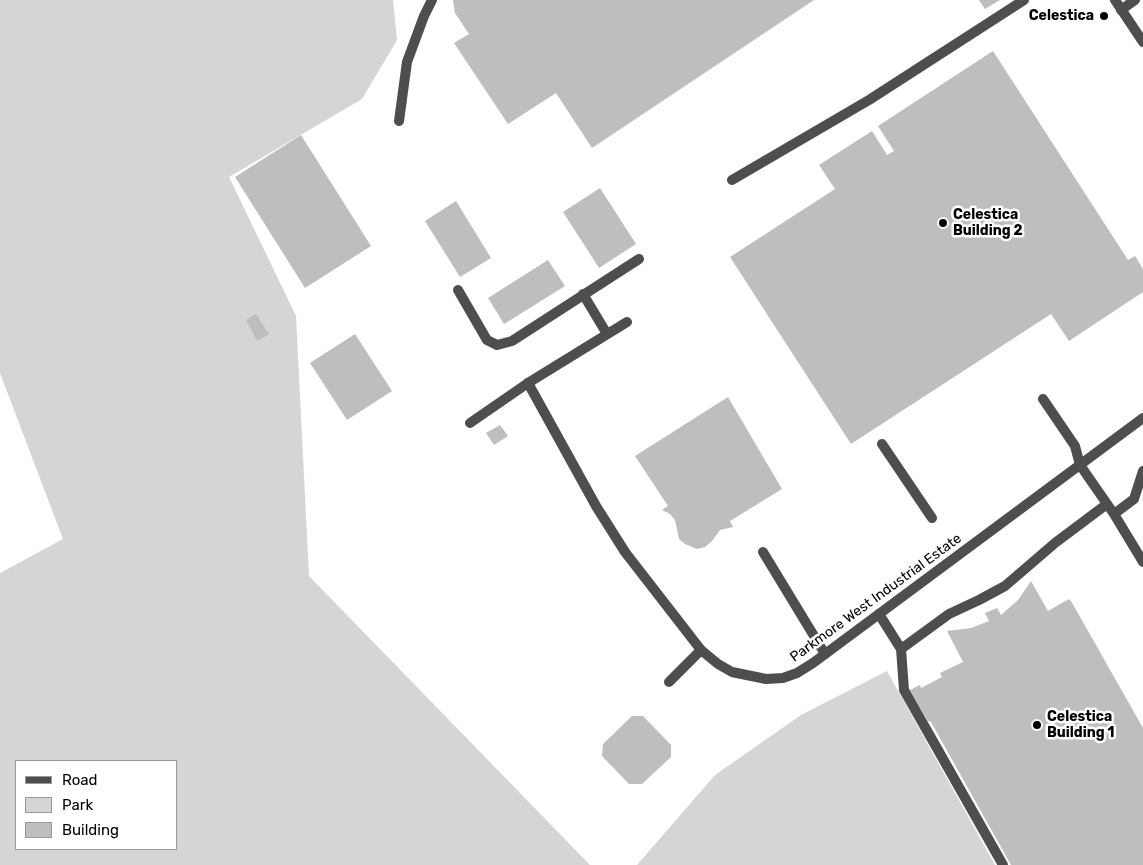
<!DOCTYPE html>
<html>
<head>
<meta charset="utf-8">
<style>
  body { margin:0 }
  #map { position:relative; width:1143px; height:865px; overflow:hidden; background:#fff; font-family:Rubik,sans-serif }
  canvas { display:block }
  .legend { position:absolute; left:15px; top:760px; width:162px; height:90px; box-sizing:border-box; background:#fff; border:1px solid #999; margin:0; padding:6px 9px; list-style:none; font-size:15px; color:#000 }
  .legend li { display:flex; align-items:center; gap:10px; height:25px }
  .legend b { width:25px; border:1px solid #999 }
</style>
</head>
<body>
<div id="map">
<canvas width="1143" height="865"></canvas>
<ul class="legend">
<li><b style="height:6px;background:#4e4e4e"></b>Road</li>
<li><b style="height:14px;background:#d5d5d5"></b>Park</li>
<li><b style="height:14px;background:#bebebe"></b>Building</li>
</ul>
</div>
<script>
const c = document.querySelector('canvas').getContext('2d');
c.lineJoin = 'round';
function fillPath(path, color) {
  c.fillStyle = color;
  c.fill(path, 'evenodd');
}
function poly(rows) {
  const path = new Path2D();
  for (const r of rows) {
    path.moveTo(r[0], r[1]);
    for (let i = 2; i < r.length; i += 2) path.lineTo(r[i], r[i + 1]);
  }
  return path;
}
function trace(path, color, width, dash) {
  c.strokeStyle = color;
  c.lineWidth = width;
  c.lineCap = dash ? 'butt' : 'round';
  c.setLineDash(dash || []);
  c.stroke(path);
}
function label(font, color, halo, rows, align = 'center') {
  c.font = font + ' Rubik,sans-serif';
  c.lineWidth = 5;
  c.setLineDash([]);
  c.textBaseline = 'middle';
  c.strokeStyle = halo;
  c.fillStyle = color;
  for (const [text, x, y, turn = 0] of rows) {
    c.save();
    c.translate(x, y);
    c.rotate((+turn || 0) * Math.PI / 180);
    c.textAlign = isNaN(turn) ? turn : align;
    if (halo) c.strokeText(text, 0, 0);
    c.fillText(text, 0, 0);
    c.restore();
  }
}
fillPath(poly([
  [0,0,393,0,397,40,362,99,229,177,296,316,309,576,590,865,0,865,0,573,63,539,0,373],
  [16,761,176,761,176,849,16,849],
  [887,671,995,865,637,865,715,775,801,715]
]), '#d5d5d5');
fillPath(poly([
  [453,0,814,0,592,148,556,93,508,124,454,43,469,34,455,13],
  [979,0,1000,0,985,9],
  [993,51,1128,260,1135,256,1143,269,1143,292,1069,341,1051,314,851,444,730,257,835,189,819,165,872,131,887,155,894,151,878,126],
  [301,135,371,246,305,288,235,177],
  [600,188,636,244,599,268,563,212],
  [456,201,491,258,460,277,425,221],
  [548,260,565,286,504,324,488,298],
  [256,314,269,334,257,341,246,320],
  [355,334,392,391,347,420,310,363],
  [728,397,782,489,730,521,733,527,720,530,712,541,705,547,697,549,685,544,679,539,675,520,670,514,662,510,668,506,635,456],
  [500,425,508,436,494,445,486,433],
  [1031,581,1048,611,1069,599,1071,601,1143,728,1143,865,1011,865,931,722,928,721,910,690,920,685,921,688,942,677,940,673,963,662,947,631,971,628,989,621,985,613,997,608,1001,615,1018,600],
  [632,716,643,716,671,745,671,757,642,784,629,784,602,756,603,744]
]), '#bebebe');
trace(poly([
  [1121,10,1135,0],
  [399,121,407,62,424,16,432,0],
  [732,180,869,100,1024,0],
  [458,290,487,340,497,345,512,341,639,259],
  [583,294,607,334],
  [1043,399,1075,446,1080,465,1114,514,1143,562],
  [470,423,528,383,627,322],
  [882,444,932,518],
  [1114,514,1134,499,1143,471],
  [763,552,825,654],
  [879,614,901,649,904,690,1003,865],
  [901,649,949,614,979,600,1005,586,1055,543,1107,504],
  [669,682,701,650]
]), '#4e4e4e', 10);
trace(poly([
  [1115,0,1143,42],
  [528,383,596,506,625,552,701,650,718,664,732,672,766,679,783,678,797,673,813,663,1143,418]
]), '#4e4e4e', 10);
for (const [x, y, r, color] of [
  [1104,16,5,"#000"],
  [943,223,5,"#000"],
  [1037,725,5,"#000"]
]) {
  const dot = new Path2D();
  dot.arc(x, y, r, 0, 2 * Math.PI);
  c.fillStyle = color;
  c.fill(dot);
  trace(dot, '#fff', 2);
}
label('bold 14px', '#000', '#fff', [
  ["Celestica",1094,16,"right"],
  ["Celestica",953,215],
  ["Building 2",953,231],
  ["Celestica",1047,717],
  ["Building 1",1047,733]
], 'left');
label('14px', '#000', '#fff', [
  ["Parkmore West Industrial Estate",876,598,-36]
]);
</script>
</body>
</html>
